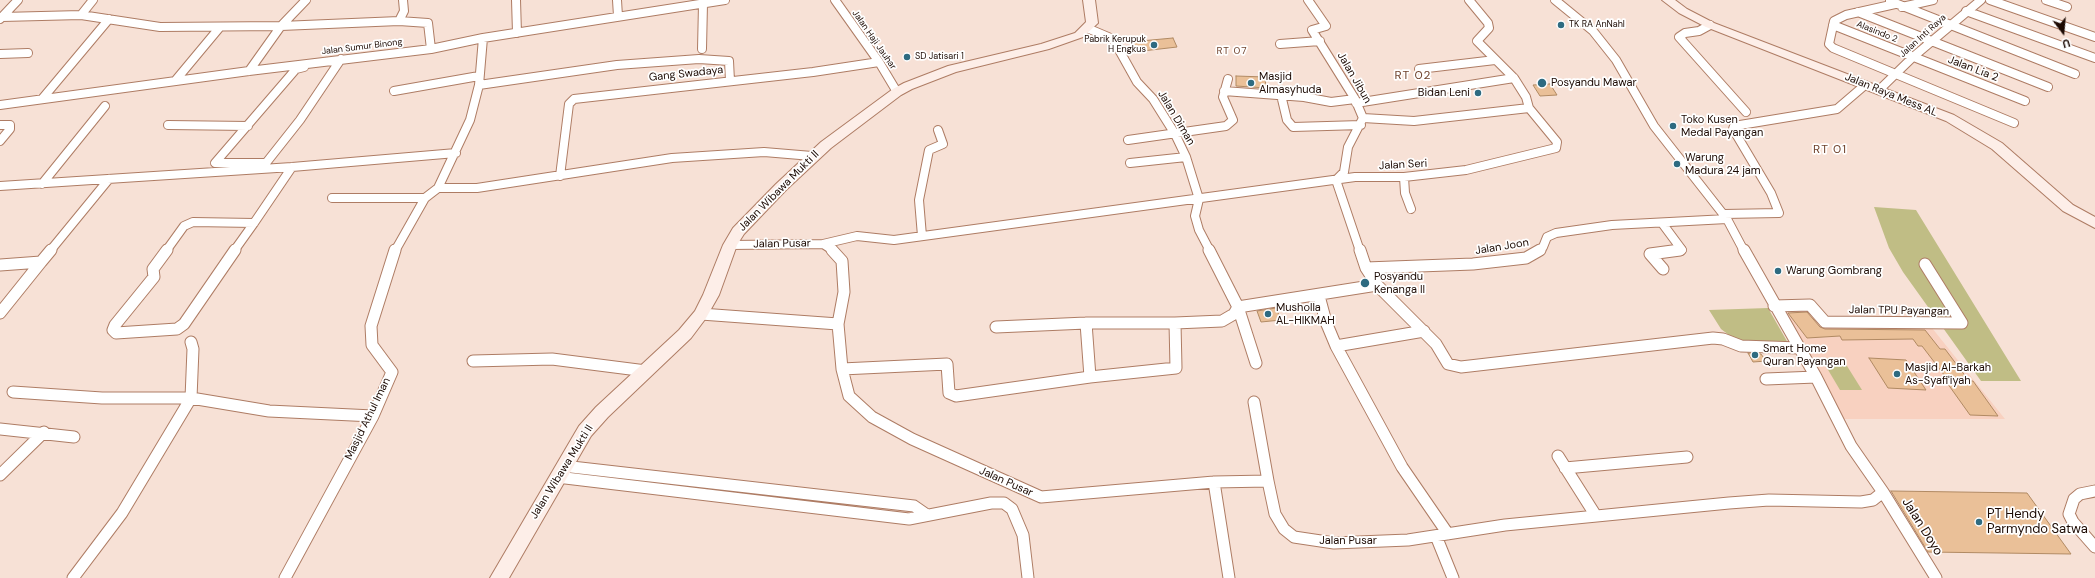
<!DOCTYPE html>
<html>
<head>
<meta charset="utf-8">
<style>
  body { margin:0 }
  #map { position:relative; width:2095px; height:578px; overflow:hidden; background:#f7e1d6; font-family:"DM Sans",sans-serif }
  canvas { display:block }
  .north { position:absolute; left:2043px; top:12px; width:40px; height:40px; -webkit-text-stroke:3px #fff; paint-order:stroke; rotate:164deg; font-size:11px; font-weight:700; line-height:16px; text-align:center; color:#1c0a03 }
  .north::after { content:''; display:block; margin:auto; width:14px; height:18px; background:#1c0a03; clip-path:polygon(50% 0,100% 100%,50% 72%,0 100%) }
</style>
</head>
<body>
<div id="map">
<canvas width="2095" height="578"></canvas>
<div class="north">U</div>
</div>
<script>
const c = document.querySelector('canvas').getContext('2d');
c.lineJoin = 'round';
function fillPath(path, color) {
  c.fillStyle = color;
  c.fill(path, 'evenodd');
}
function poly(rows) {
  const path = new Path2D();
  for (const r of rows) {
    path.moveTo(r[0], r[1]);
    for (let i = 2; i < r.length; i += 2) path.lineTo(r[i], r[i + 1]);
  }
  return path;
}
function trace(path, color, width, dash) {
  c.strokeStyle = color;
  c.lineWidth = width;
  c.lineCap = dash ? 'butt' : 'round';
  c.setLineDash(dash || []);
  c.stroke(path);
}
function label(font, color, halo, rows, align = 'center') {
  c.font = font + ' "DM Sans",sans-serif';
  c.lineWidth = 3.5;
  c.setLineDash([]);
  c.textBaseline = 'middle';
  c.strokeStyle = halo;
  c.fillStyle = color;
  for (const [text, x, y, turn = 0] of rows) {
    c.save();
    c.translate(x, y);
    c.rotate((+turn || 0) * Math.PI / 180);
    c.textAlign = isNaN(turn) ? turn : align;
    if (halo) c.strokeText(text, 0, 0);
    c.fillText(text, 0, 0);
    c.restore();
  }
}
fillPath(poly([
  [1810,307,1822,323,1928,323,2005,419,1843,419,1779,309]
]), '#f8d1c0');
fillPath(poly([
  [1874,207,1916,210,2021,381,1981,381,1903,272,1889,248],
  [1768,308,1788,343,1738,342,1721,329,1709,310],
  [1821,358,1842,358,1862,390,1840,390]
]), '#c0bd85');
const building = poly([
  [1173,38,1177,47,1134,52,1130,42,1173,38],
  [1236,76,1265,77,1266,88,1236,86,1236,76],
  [1550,84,1557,95,1540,96,1533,85,1550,84],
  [1276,308,1281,320,1261,322,1257,311,1276,308],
  [1807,312,1820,327,1825,329,1925,330,1940,349,1945,349,1969,381,1973,381,1998,416,1970,415,1945,380,1948,380,1922,346,1918,346,1913,339,1842,340,1840,336,1807,338,1788,313,1807,312],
  [1748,353,1761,354,1766,361,1753,362,1748,353],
  [1869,358,1906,360,1926,390,1888,388,1869,358],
  [1891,491,2027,493,2071,554,1928,552,1891,491]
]);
fillPath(building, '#eac098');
trace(building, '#b18a63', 1);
const streetFar1 = poly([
  [516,0,517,33],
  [617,0,618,16],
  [835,0,879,62,897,92],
  [1308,0,1326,26,1312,30,1355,99,1363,118,1348,147,1344,172,1336,180,1360,251],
  [1555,0,1593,31,1616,60,1654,126,1727,219,1744,251],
  [1990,0,2095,37],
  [2046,0,2067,7],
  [1890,1,2075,74],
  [1895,4,1846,15,1834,21,1829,44,1833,48,2014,123],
  [1902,7,1933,0],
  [1966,11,2095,58],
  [1858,12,2048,87],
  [81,15,93,0],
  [2,17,81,15,160,27,281,26,399,21,404,11,403,0],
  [0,19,18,0],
  [399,21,428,23,431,49],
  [1710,25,1699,31,1685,33,1679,37,1746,112],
  [1833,25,2025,101],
  [1087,28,1113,39,1137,82,1153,99,1175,134,1186,157,1199,199,1195,216,1199,230,1210,251],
  [1280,44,1320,41],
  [702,49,703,4],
  [0,54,28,53],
  [304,67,296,69,215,163,266,163,300,120,341,59],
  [1419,69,1495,60],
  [249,71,281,26,306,0],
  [175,81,220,27],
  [479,85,617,65,699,59,729,61,730,81],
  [1879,90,1913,57,1981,0],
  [394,91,479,76],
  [1224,91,1304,97,1331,102,1355,99],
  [1281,95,1287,120,1293,127,1361,125],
  [42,99,109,19],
  [1356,103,1514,78],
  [0,105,249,71,431,49,483,38,725,0],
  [1363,118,1414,121,1529,108],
  [0,125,10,125,10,129,0,141],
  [168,125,248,126],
  [1128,140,1226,126,1233,120,1223,97,1228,79],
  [1130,163,1186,157],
  [560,176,569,104,574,99,813,72,879,62],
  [1404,177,1405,193,1411,209],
  [42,184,105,106],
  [0,186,292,167,456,153],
  [438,188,477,188,672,158,764,152,812,156],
  [332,198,425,198],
  [1724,214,1779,213,1771,193,1733,129,1734,126,1837,109,1865,85],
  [254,223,292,167],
  [1662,223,1682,250,1672,251],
  [922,236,919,200,929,150,943,144,938,130],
  [823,244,857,236,894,240,1355,177,1404,177,1466,170,1556,148,1557,142,1529,108,1526,97,1514,78,1477,41,1489,28,1488,23,1469,0],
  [730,245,823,244,834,251],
  [50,251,109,179],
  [166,251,184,226,193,222,254,223],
  [234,251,254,223],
  [395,251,425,198,438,188,470,120,479,85,483,38],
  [1539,251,1543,247,1547,237,1556,233,1612,225,1727,219]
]);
const street = poly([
  [167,250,153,269,154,277,115,325,113,330,116,333,177,329,184,324,235,250],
  [832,250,842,261,844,292,838,324,842,369,849,396,872,417,912,439,1041,497,1214,482,1268,481,1275,514,1284,529,1294,537,1334,543,1408,540,1505,525,1729,503,1769,500,1861,502,1873,500,1883,492],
  [1209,250,1238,307,1256,363],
  [1744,250,1816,377,1851,446,1883,492,1936,578],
  [0,265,41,262,51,250],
  [1366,268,1473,264,1526,258,1540,250],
  [1663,269,1650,254,1680,250],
  [1377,285,1436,344,1448,364,1461,367,1713,338,1723,339,1741,346,1799,348],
  [1319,296,1326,322,1336,346,1402,467,1448,534],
  [1774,306,1810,305,1825,322,1962,323,1925,264],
  [1238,307,1377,285,1366,268,1360,250],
  [0,313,41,262],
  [701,314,838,324],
  [1086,323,1090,377],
  [996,327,1086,323,1175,323],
  [1336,346,1424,331],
  [473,361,552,359,646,371],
  [842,369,947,364,949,393,956,396,1090,377,1176,368,1175,323,1222,321,1234,314,1238,307],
  [1766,379,1816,377],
  [13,392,102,398,191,398,269,411,373,416],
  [1254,402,1268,481],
  [0,429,74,437],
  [1558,456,1596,516],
  [563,466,914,506,927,515],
  [1565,468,1687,457],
  [0,475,44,432],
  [557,477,909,519,991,503,1004,503,1012,509,1023,535,1028,578],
  [1214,482,1229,578],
  [2095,491,2080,494,2074,499,2069,514,2073,522,2095,547],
  [1436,536,1453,578],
  [73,578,122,513,191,398,193,349,191,342],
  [285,578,373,416,392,372,372,345,371,326,395,250]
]);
const secondary = poly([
  [1083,0,1095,0,1098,23,1083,37,1049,49,956,72,912,89,901,95,831,148,786,190,744,234,737,245,719,295,706,318,691,338,608,417,591,436,509,578,490,578,579,426,596,407,679,330,695,311,703,295,723,245,733,228,776,184,821,142,893,89,904,83,948,66,1041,44,1075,33,1086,22,1083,0],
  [1662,0,1675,0,1687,9,1714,23,1954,115,2002,143,2073,205,2095,217,2095,228,2063,211,1992,149,1946,121,1706,27,1679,13,1662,0]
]);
trace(streetFar1, '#ae7c64', 10);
trace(street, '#ae7c64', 13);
trace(secondary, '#ae7c64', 2);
trace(streetFar1, '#fff', 8);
trace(street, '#fff', 11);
fillPath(secondary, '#fdeee8');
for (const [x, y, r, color] of [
  [1561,25,4,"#2e6b81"],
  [1154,45,4,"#2e6b81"],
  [907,57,4,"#2e6b81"],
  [1251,83,4,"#2e6b81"],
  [1542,83,5,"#2e6b81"],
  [1478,93,4,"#2e6b81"],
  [1673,126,4,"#2e6b81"],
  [1677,164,4,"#2e6b81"],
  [1778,271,4,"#2e6b81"],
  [1365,283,5,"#2e6b81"],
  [1268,314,4,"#2e6b81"],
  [1755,355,4,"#2e6b81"],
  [1897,374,4,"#2e6b81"],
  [1979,522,4,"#2e6b81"]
]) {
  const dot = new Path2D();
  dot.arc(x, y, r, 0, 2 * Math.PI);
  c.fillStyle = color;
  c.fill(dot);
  trace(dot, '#fff', 1.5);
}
label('9px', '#1c0a03', '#fff', [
  ["TK RA AnNahl",1569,25],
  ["Pabrik Kerupuk",1146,40,"right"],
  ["H Engkus",1146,50,"right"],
  ["SD Jatisari 1",915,57]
], 'left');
label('9px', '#1c0a03', '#fff', [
  ["Alasindo 2",1877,32,22],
  ["Jalan Inti Raya",1923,36,-42],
  ["Jalan Haji Jauhar",874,40,55],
  ["Jalan Sumur Binong",362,47,-7]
]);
c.letterSpacing = '1px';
label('10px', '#70432d', '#fff', [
  ["RT 07",1232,51]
]);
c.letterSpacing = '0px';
label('11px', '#1c0a03', '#fff', [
  ["Jalan Lia 2",1973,69,21],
  ["Gang Swadaya",686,74,-6],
  ["Jalan Jibun",1354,78,60],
  ["Jalan Raya Mess AL",1891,95,22],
  ["Jalan Diman",1176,118,59],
  ["Jalan Seri",1403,165,-3],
  ["Jalan Wibawa Mukti II",779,191,-45],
  ["Jalan Pusar",782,244,-1],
  ["Jalan Joon",1502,247,-9],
  ["Jalan TPU Payangan",1899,311,1],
  ["Masjid Athul Iman",368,419,-64],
  ["Jalan Wibawa Mukti II",562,472,-58],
  ["Jalan Pusar",1006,482,24],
  ["Jalan Pusar",1348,541]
]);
label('11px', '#1c0a03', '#fff', [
  ["Masjid",1259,77],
  ["Almasyhuda",1259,90],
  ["Posyandu Mawar",1551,83],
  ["Bidan Leni",1470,93,"right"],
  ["Toko Kusen",1681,120],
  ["Medal Payangan",1681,133],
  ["Warung",1685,158],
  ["Madura 24 jam",1685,171],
  ["Warung Gombrang",1786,271],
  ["Posyandu",1374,277],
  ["Kenanga II",1374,290],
  ["Musholla",1276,308],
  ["AL-HIKMAH",1276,321],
  ["Smart Home",1763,349],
  ["Quran Payangan",1763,362],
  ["Masjid Al-Barkah",1905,368],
  ["As-Syafi'iyah",1905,381]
], 'left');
c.letterSpacing = '1px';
label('12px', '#70432d', '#fff', [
  ["RT 02",1413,76],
  ["RT 01",1830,150]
]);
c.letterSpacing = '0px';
label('13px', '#1c0a03', '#fff', [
  ["PT Hendy",1987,515],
  ["Parmyndo Satwa",1987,530]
], 'left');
label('13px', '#1c0a03', '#fff', [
  ["Jalan Doyo",1922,527,58]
]);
</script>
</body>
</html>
